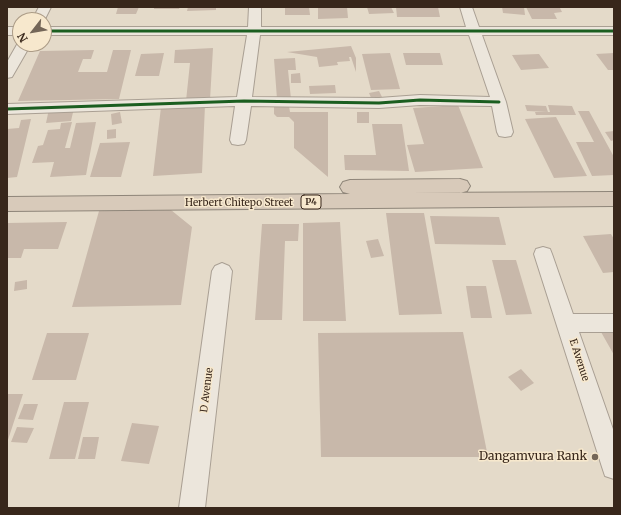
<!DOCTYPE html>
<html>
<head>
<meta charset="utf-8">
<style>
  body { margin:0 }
  #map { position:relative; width:621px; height:515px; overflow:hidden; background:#e4dac9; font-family:Merriweather,serif }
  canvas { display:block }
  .frame { position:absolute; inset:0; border:8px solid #38271b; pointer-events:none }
  .north { position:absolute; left:12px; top:12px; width:40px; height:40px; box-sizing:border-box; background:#f7e8cd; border:1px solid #ab9b86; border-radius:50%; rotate:239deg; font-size:11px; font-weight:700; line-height:16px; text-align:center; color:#38271b }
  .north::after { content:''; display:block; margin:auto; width:14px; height:18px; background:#746658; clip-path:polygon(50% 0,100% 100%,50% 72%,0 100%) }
</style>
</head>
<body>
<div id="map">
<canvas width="621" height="515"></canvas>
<div class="frame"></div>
<div class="north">N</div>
</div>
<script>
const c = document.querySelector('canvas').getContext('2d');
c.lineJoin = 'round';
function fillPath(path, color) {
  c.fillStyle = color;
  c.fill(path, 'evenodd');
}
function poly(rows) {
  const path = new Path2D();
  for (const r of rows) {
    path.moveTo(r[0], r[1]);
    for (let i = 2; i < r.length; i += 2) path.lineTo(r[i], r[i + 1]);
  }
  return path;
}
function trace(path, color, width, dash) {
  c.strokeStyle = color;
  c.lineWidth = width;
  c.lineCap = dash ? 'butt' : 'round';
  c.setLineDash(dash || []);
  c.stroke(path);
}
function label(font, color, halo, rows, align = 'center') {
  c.font = font + ' Merriweather,serif';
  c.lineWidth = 3;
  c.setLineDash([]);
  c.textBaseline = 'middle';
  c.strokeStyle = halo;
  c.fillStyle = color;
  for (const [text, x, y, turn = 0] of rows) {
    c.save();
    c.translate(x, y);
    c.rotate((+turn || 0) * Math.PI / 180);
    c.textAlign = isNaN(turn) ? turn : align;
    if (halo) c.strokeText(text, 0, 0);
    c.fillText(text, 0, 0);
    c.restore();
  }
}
fillPath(poly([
  [118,7,139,7,136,14,116,14],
  [154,7,180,7,179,9,154,9],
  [188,7,216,7,216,10,187,11],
  [285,7,309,7,310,15,285,15],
  [318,7,347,7,348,18,318,19],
  [367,7,391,7,394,13,369,14],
  [396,7,438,7,440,17,397,17],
  [502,7,524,7,525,15,503,13],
  [526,7,560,8,562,12,554,13,557,19,532,19],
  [351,46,356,58,356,72,351,57,349,57,350,61,337,62,338,65,319,67,317,57,287,52],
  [213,48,210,100,186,101,190,63,174,63,175,50],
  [94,50,91,59,83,59,78,72,107,72,113,50,131,50,119,99,18,101,40,51],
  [164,53,159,76,135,76,141,54],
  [390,53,400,89,371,90,362,54],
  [403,53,440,53,443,65,406,65],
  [614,53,614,70,608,70,596,54],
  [539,54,549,68,521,70,512,55],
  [295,58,296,70,288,70,291,99,277,99,274,59],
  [300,73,301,83,291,83,291,74],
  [335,85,336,93,310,94,309,86],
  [379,91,383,99,372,100,369,93],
  [205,105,202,173,153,176,161,107],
  [458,105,483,168,415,172,407,145,424,144,413,108],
  [525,105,546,106,548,112,527,111],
  [548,105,572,106,576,115,536,115,535,112,550,112],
  [289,106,290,112,328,112,328,177,294,148,294,122,289,117,277,117,274,114,274,107],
  [74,108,71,121,46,123,49,109],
  [578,111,589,111,614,157,614,175,592,176,576,142,594,142],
  [120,112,122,123,112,125,111,114],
  [357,112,369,112,369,123,357,123],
  [556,117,587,176,554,178,525,119],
  [31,119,17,177,7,178,7,129,19,128,21,120],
  [72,122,65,148,70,148,76,123,96,122,86,175,50,177,54,162,32,163,38,146,43,145,48,130,60,129,61,123],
  [372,124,402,124,409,171,345,170,344,155,376,155],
  [116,129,116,138,107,139,107,130],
  [614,131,614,140,611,141,605,132],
  [130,142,121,177,90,177,100,143],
  [171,210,192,227,181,305,72,307,99,211],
  [386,213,424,213,442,314,399,315],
  [430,216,499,217,506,245,435,244],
  [67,222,58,249,24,249,21,258,7,258,7,223],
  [340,222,346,321,303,321,303,223],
  [262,224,299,224,298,241,285,241,282,320,255,320],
  [611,234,614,239,614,272,603,273,583,236],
  [378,239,384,256,371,258,366,241],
  [492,260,516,260,532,314,506,315],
  [27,280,27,289,14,291,15,282],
  [466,286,486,286,492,318,471,318],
  [614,330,614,355,601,332],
  [463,332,488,457,321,457,318,333],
  [47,333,89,333,76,380,32,380],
  [521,369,534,383,521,391,508,377],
  [8,394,23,394,7,443,7,397],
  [64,402,89,402,75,459,49,459],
  [24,404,38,404,33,420,18,419],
  [132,423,159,426,149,464,121,461],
  [17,427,34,428,27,443,11,442],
  [83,437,99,437,95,459,78,459]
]), '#c8b8aa');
const minor = poly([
  [39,7,51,7,44,21,32,20,39,7],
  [249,7,261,7,261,27,466,27,460,7,472,7,479,27,614,27,614,35,482,35,506,102,513,132,511,136,505,137,499,136,497,132,492,106,420,105,379,108,251,106,246,140,244,144,238,145,232,144,230,140,235,106,7,114,7,104,237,97,247,35,44,35,44,27,248,27,249,7],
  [260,35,469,35,490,97,420,95,379,98,252,97,260,35],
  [7,27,20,27,20,35,7,35,7,27],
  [19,41,20,44,31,44,12,77,7,78,7,62,19,41],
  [543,247,550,249,552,254,573,314,614,314,614,332,579,332,614,432,614,479,605,476,602,467,534,254,536,249,543,247],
  [222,263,229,266,232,271,205,508,179,508,212,271,215,266,222,263]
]);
const highway = poly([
  [460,179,467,181,470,186,467,191,460,193,409,193,614,192,614,206,7,211,7,197,350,194,343,192,340,187,343,182,350,180,460,179]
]);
trace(minor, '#a99f93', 2);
trace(highway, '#8e8579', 2);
fillPath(minor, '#ece6dc');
fillPath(highway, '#d8caba');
trace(poly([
  [44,31,614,31],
  [7,109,244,101,379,103,420,100,499,102]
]), '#1b5e20', 3);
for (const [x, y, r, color] of [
  [595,457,4,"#746658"]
]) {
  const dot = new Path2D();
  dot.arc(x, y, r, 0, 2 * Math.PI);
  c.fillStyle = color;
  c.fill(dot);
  trace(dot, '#f7e8cd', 1.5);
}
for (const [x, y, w] of [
  [311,202,20]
]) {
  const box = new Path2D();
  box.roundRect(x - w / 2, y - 7, w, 14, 3);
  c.fillStyle = '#f7e8cd';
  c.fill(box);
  trace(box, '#38271b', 1);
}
label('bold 9px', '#38271b', null, [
  ["P4",311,202]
]);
label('10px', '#38271b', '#f7e8cd', [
  ["Herbert Chitepo Street",239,203],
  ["E Avenue",579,360,72],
  ["D Avenue",207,390,-83]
]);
label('12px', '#38271b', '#f7e8cd', [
  ["Dangamvura Rank",587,457]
], 'right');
</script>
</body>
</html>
